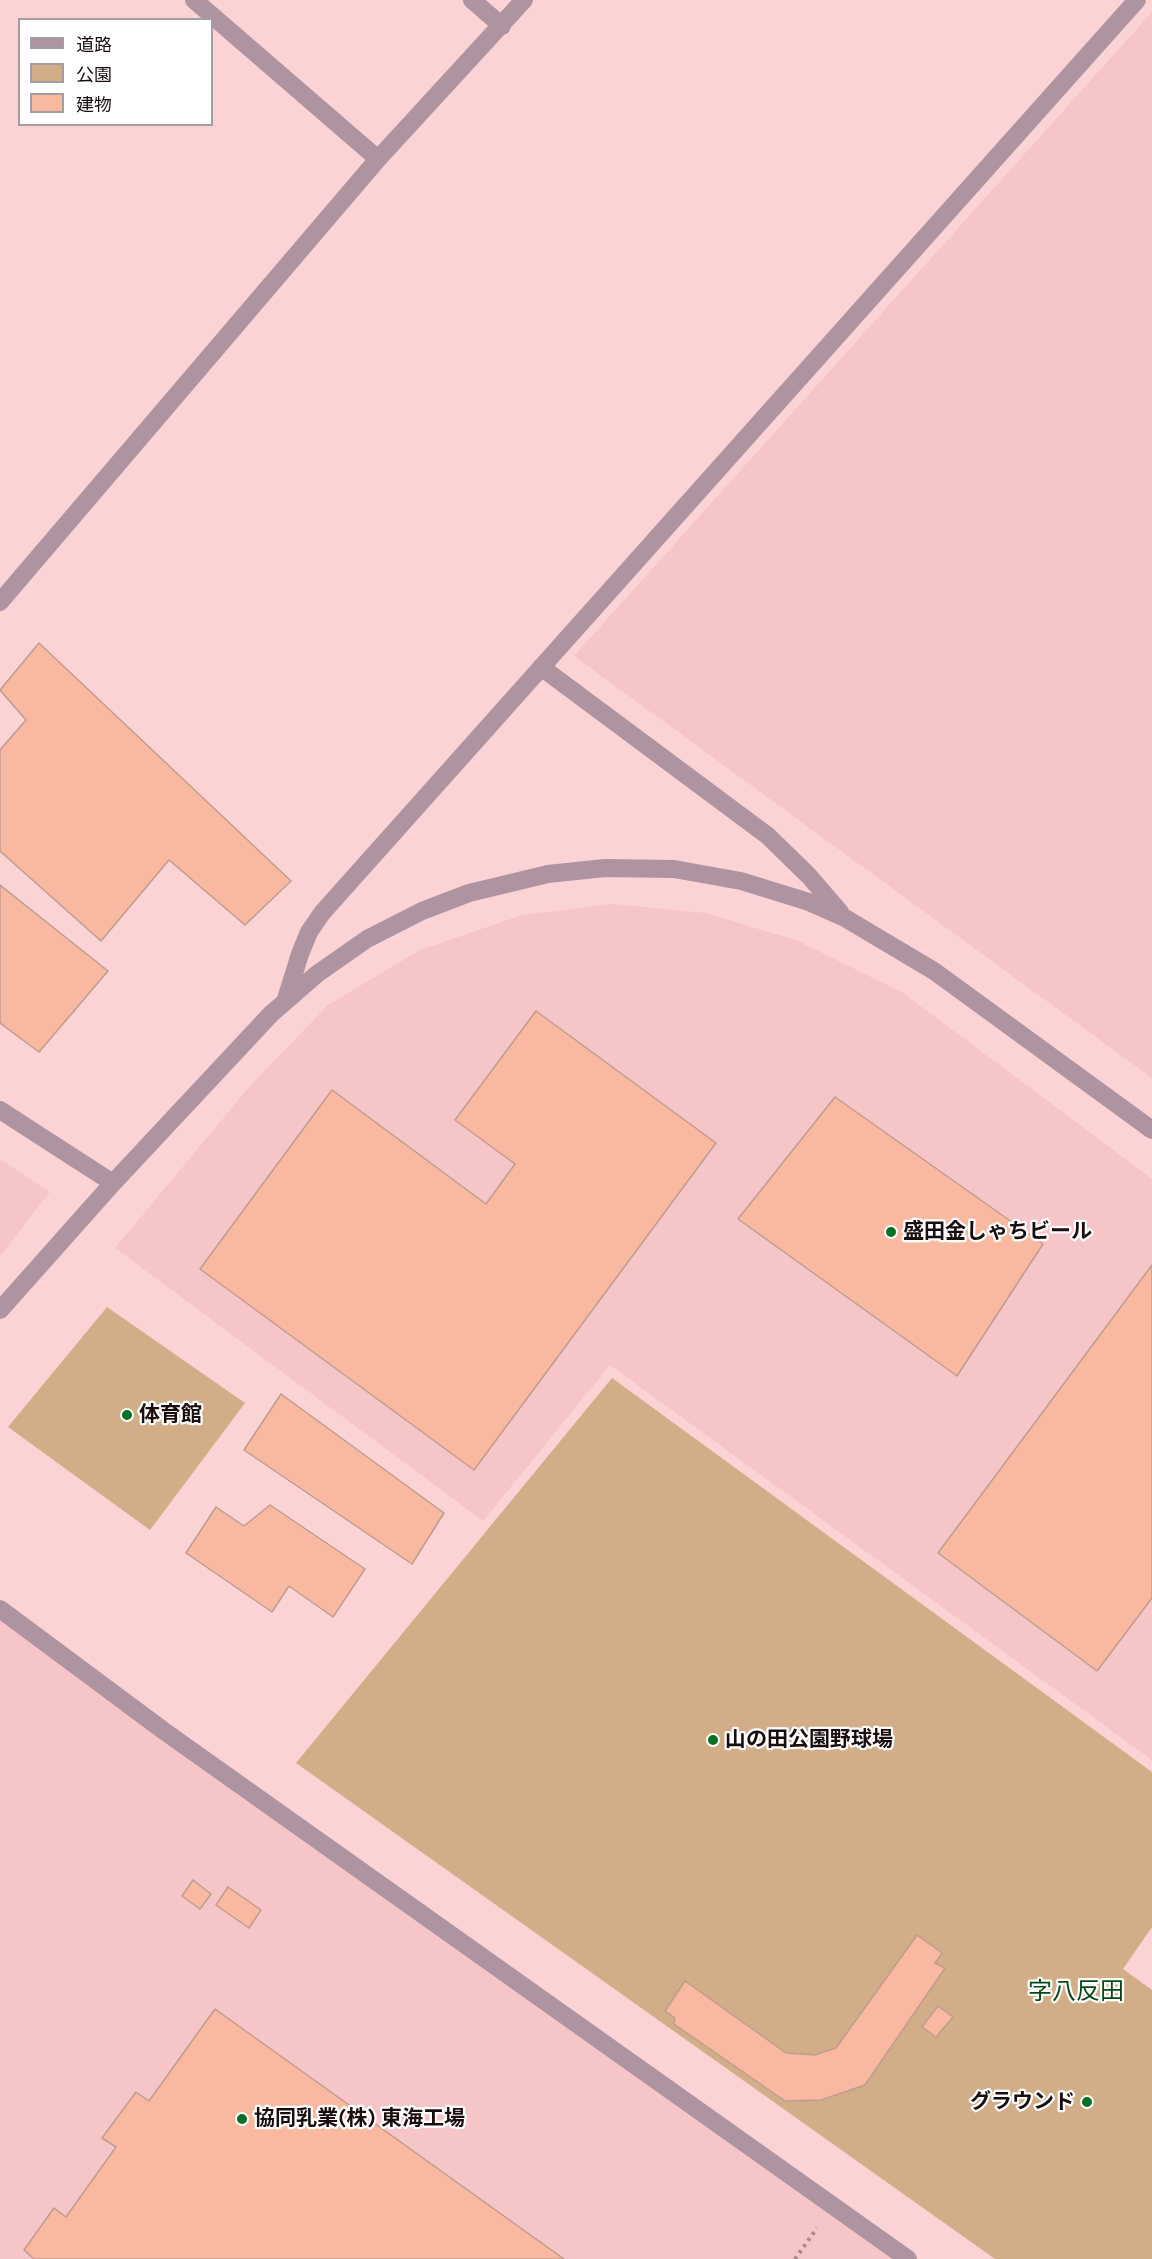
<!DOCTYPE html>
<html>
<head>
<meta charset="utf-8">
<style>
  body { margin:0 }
  #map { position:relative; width:1152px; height:2259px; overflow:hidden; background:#fcd3d5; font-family:Karla,"Noto Sans JP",sans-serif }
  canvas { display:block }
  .legend { position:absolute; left:18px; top:18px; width:195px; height:108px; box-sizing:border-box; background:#fff; border:2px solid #a39e9f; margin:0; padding:8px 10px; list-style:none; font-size:18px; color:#1a0d0e }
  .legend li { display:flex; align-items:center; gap:12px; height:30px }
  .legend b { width:30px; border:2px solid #a39e9f }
</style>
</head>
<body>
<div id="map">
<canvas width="1152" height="2259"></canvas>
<ul class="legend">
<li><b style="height:8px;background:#ae93a0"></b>道路</li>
<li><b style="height:16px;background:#d1ad88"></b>公園</li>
<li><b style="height:16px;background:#f9b9a1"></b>建物</li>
</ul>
</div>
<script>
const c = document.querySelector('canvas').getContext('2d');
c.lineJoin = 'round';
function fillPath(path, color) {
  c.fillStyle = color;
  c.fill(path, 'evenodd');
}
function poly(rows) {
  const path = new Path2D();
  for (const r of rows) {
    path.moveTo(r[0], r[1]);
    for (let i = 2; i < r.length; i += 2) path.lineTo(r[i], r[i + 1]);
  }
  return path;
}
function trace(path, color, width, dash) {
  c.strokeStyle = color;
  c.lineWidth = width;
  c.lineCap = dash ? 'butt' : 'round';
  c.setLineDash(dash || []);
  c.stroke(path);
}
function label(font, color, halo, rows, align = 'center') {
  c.font = font + ' Karla,"Noto Sans JP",sans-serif';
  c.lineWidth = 4.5;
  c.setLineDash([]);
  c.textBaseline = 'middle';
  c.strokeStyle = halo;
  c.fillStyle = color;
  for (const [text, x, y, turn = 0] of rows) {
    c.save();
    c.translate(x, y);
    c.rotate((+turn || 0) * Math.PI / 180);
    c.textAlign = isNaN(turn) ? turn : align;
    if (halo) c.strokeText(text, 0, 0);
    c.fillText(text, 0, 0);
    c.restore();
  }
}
fillPath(poly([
  [1152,12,1152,1078,574,656],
  [613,904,706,913,798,941,903,993,1152,1179,1152,1760,610,1365,483,1521,115,1248,250,1086,328,1005,420,950,522,915],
  [0,1159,50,1192,0,1256],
  [0,1609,908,2259,0,2259]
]), '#f6c5c8');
fillPath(poly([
  [107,1307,245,1403,150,1530,8,1427],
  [612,1378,1152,1772,1152,1927,1123,1969,1152,1990,1152,2259,995,2259,296,1763]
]), '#d1ad88');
const building = poly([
  [39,643,291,881,245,925,169,860,101,941,0,851,0,750,26,720,0,690,39,643],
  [0,885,108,971,39,1052,0,1023,0,885],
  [536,1011,716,1143,474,1470,200,1269,332,1090,486,1204,515,1164,455,1120,536,1011],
  [835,1097,1043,1244,957,1376,738,1219,835,1097],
  [1152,1265,1152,1598,1097,1671,938,1553,1152,1265],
  [281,1394,444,1513,412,1564,244,1450,281,1394],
  [270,1505,365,1569,333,1617,289,1586,272,1612,186,1553,216,1507,244,1526,270,1505],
  [193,1880,211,1894,200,1909,182,1896,193,1880],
  [228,1887,261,1910,249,1928,216,1905,228,1887],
  [917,1935,942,1953,935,1963,945,1968,865,2085,821,2100,785,2101,674,2024,675,2018,665,2011,685,1981,786,2053,815,2055,836,2048,917,1935],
  [938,2006,953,2017,936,2037,922,2027,938,2006],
  [215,2009,564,2259,34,2259,24,2250,54,2208,66,2217,116,2147,102,2138,136,2092,149,2101,215,2009]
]);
fillPath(building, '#f9b9a1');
trace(building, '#bf9c8f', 1.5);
trace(poly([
  [795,2259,817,2228]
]), '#a7898a', 4, [3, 4.5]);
trace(poly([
  [194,0,378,159],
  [472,0,502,26],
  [0,602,378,159,524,0],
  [541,667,768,836,809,876,840,912],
  [286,999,300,954,309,932,322,913,1137,0],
  [0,1110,113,1183],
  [0,1310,113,1183,271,1014,317,974,367,939,422,911,469,893,548,874,605,868,674,869,741,881,809,902,845,918,934,971,1152,1130],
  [0,1609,164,1731,908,2259]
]), '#ae93a0', 18);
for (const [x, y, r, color] of [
  [891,1232,6,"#047224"],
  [127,1415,6,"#047224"],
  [713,1740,6,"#047224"],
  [1087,2102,6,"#047224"],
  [242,2119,6,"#047224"]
]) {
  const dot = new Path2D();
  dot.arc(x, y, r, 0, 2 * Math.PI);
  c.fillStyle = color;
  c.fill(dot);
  trace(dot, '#fff', 2);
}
label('bold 21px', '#1a0d0e', '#fff', [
  ["盛田金しゃちビール",903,1232],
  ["体育館",139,1415],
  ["山の田公園野球場",725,1740],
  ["グラウンド",1075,2102,"right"],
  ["協同乳業(株) 東海工場",254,2119]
], 'left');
label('24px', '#084816', '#fff', [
  ["字八反田",1076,1992]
]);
</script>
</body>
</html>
